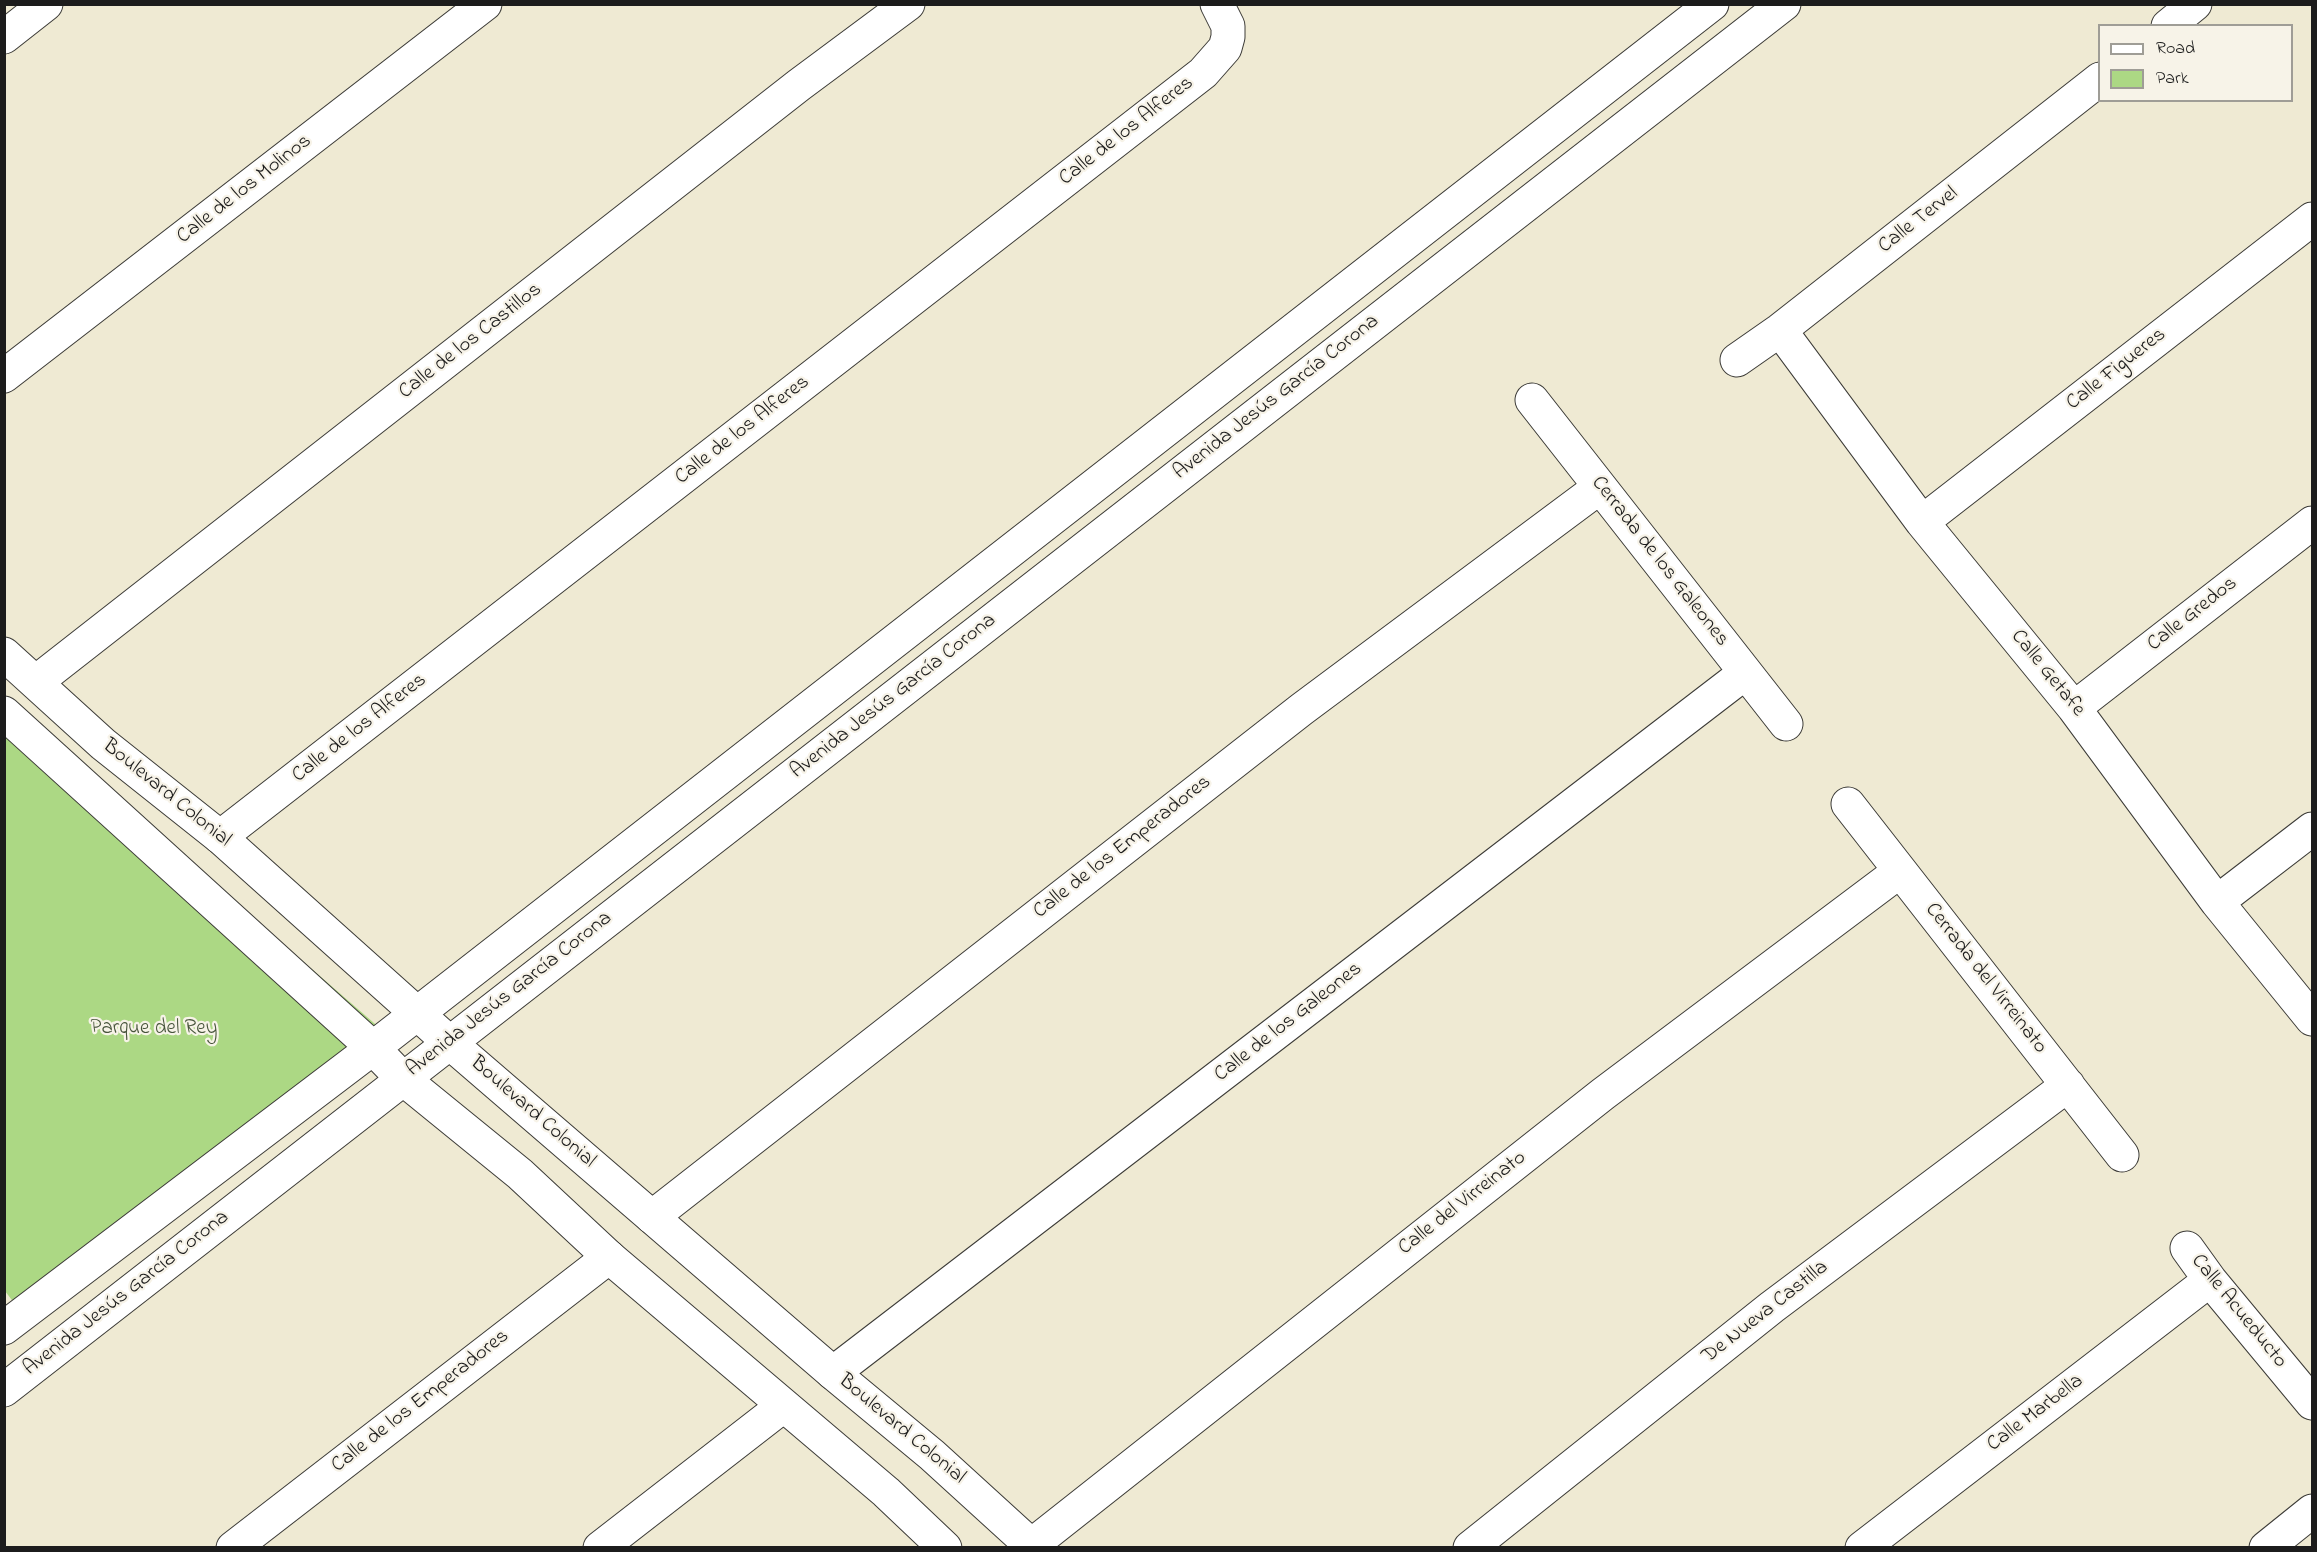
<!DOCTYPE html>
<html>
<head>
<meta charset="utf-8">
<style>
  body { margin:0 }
  #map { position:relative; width:2317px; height:1552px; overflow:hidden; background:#efead3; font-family:"Indie Flower",sans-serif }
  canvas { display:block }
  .frame { position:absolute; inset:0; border:6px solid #1c1c1c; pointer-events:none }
  .legend { position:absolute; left:2098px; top:24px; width:195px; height:78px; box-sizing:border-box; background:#f7f3e8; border:2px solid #9f9d96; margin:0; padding:8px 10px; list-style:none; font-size:18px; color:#1c1c1c }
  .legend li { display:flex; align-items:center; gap:12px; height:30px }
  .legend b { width:30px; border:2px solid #9f9d96 }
</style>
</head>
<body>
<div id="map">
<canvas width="2317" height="1552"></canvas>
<div class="frame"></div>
<ul class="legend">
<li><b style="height:8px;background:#fff"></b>Road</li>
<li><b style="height:16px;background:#acd884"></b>Park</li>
</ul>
</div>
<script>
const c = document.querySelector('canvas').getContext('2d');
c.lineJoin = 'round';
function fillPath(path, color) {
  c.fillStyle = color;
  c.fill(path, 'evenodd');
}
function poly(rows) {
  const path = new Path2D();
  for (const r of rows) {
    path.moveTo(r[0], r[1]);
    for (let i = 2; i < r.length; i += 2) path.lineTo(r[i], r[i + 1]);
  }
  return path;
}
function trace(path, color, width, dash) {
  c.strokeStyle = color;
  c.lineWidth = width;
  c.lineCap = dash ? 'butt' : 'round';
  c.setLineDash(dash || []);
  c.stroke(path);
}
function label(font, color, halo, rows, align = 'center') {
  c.font = font + ' "Indie Flower",sans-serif';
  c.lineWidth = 4.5;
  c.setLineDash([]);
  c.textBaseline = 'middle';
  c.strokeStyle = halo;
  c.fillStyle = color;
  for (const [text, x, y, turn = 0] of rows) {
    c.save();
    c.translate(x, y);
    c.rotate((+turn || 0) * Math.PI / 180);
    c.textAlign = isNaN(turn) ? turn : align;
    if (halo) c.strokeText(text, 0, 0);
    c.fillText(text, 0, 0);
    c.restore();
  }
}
fillPath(poly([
  [5,703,389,1036,27,1320,5,1291]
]), '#acd884');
const minor = poly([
  [2168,26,2195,4],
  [4,37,46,4],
  [1780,330,1922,522,2074,708,2217,902,2312,1019],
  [1737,360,1780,330,2100,79],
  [4,376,485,4],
  [1532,400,1786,724],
  [1922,522,2312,219],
  [36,682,799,85,908,4],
  [2074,708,2312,523],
  [1848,804,2122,1155],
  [220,837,1203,73,1225,48,1228,37,1228,26,1217,4],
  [2217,902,2312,829],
  [652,1217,1302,709,1600,487],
  [2187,1248,2210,1280,2312,1403],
  [833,1373,1745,673],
  [1032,1545,1603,1094,1900,871],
  [233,1548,609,1257],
  [600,1548,783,1406],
  [1470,1548,1772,1307,2068,1085],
  [1862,1548,2210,1280],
  [2266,1548,2312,1511]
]);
const tertiary = poly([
  [4,654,103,744,220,837,450,1043,833,1373,932,1455,1034,1548],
  [4,713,373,1048,402,1078,520,1174,609,1257,886,1492,945,1548],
  [4,1328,373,1048,1712,4],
  [4,1390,1784,4]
]);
trace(minor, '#3c3b37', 35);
trace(tertiary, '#3c3b37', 35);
trace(minor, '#fff', 33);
trace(tertiary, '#fff', 33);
label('21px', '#1c1c1c', '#f7f3e8', [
  ["Calle de los Alferes",1127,132,-38],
  ["Calle de los Molinos",245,190,-38],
  ["Calle Tervel",1919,221,-38],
  ["Calle de los Castillos",471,342,-38],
  ["Calle Figueres",2117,370,-38],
  ["Avenida Jesús García Corona",1277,398,-38],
  ["Calle de los Alferes",743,431,-38],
  ["Cerrada de los Galeones",1659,562,52],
  ["Calle Gredos",2193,615,-38],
  ["Calle Getafe",2047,674,51],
  ["Avenida Jesús García Corona",894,697,-38],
  ["Calle de los Alferes",360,729,-38],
  ["Boulevard Colonial",166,794,39],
  ["Calle de los Emperadores",1123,848,-38],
  ["Cerrada del Virreinato",1985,979,52],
  ["Avenida Jesús García Corona",510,995,-38],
  ["Calle de los Galeones",1289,1023,-38],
  ["Boulevard Colonial",532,1113,41],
  ["Calle del Virreinato",1463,1204,-38],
  ["Avenida Jesús García Corona",127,1294,-38],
  ["Calle Acueducto",2238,1312,51],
  ["De Nueva Castilla",1766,1313,-38],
  ["Calle de los Emperadores",421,1402,-38],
  ["Calle Marbella",2036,1414,-37],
  ["Boulevard Colonial",901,1430,40]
]);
label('21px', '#47543b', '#f7f3e8', [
  ["Parque del Rey",154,1030]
]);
</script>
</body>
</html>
